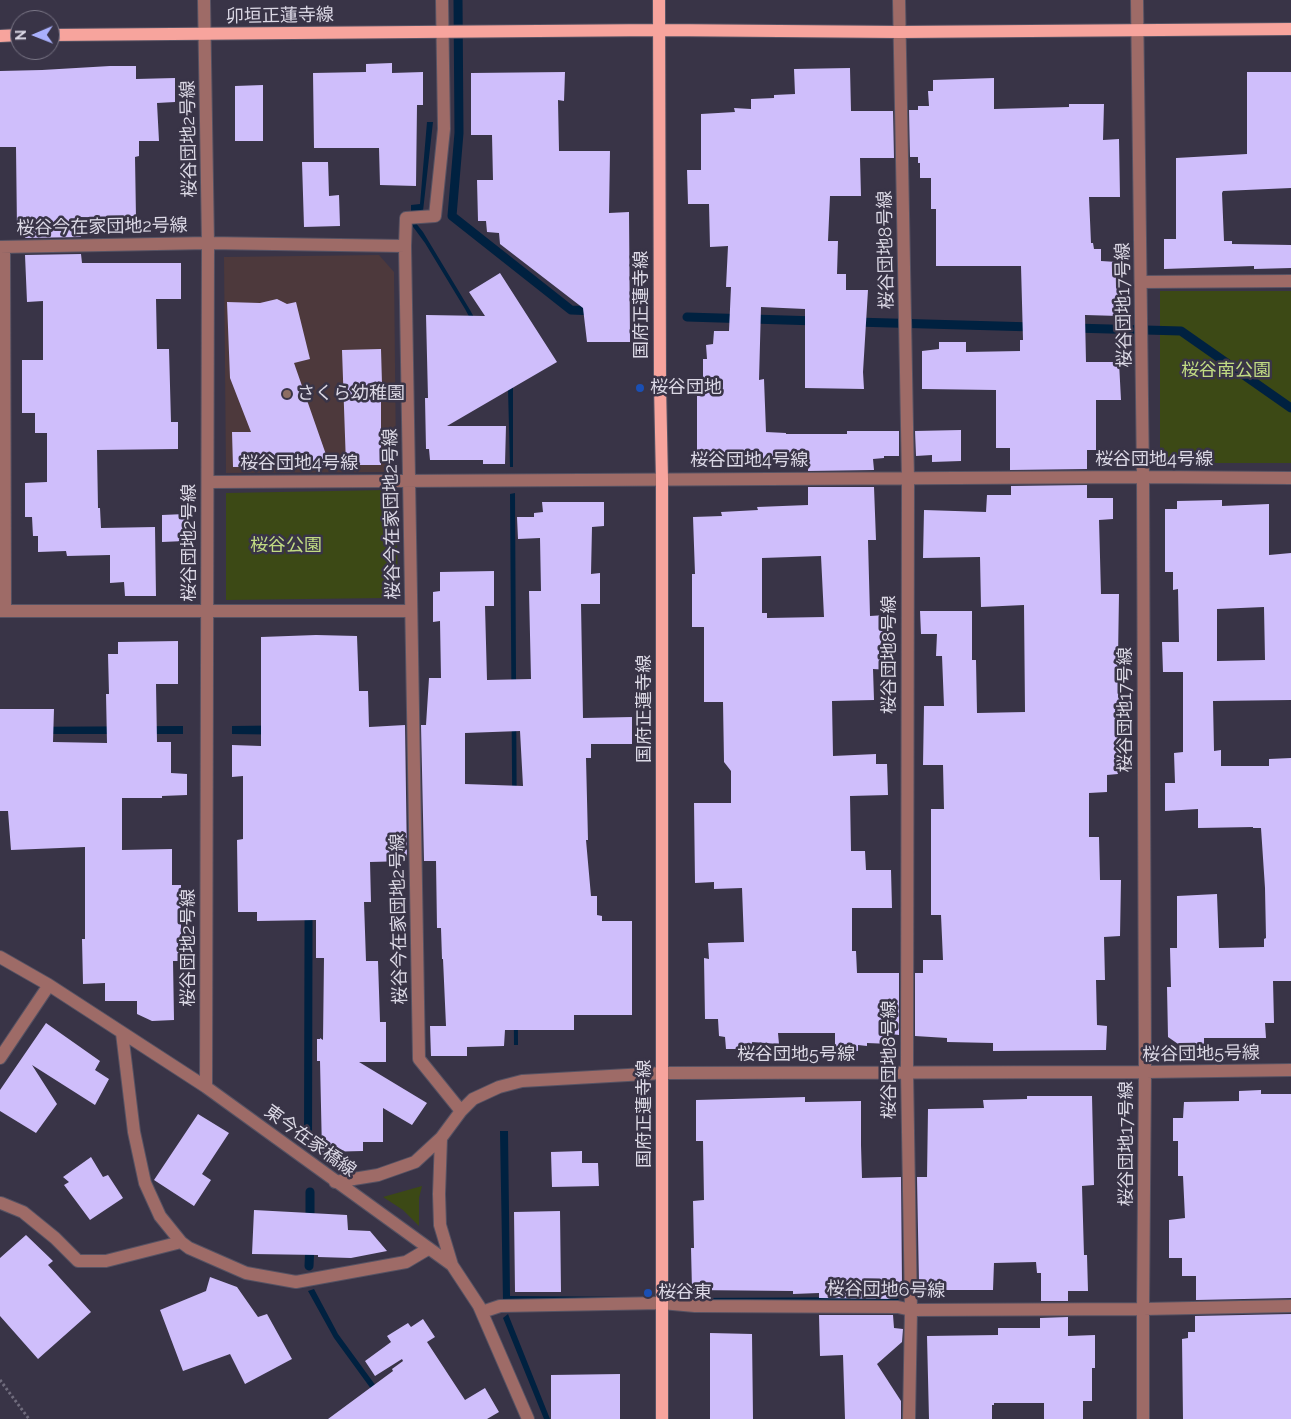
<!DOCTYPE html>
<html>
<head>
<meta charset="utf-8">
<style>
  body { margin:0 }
  #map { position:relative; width:1291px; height:1419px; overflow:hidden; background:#393447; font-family:Raleway,sans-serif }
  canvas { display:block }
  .north { position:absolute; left:10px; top:10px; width:50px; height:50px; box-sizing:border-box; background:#393447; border:1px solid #7a7686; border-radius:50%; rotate:269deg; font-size:14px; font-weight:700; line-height:20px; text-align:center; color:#dbd8e5 }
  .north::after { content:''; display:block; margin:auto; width:18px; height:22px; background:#a9b0fc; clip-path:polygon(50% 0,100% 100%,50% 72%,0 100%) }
</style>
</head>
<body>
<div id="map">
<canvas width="1291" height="1419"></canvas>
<div class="north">N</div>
</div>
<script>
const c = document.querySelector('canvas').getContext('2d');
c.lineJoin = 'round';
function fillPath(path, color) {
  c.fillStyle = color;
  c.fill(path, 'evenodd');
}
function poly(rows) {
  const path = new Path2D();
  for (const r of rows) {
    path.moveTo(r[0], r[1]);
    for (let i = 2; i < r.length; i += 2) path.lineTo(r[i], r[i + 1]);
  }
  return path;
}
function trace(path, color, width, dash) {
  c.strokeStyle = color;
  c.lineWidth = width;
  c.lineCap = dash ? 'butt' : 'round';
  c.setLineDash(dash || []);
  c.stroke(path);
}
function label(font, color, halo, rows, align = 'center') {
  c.font = font + ' Raleway,"Noto Sans JP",sans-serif';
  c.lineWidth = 5;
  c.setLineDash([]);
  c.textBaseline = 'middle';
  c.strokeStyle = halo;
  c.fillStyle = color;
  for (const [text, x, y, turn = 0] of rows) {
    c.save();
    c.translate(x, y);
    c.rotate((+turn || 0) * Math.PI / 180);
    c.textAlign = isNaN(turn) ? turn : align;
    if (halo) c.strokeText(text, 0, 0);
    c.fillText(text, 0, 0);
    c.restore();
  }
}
fillPath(poly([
  [379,255,394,272,396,458,386,472,226,473,224,257]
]), '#4d393c');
fillPath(poly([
  [1160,291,1291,291,1291,463,1173,463,1160,451],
  [386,490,396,502,398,585,387,598,226,600,226,493],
  [422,1186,419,1198,419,1226,403,1210,383,1197]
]), '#3c4915');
fillPath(poly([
  [427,122,433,122,423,211,416,211,415,222,423,232,470,310,513,388,513,467,510,467,508,389,465,309,425,243,411,224,411,205,420,204],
  [515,493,518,1045,514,1045,510,494],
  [313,725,312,1147,304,1141,305,735,232,734,232,726],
  [183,726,183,734,0,734,0,727],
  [500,1131,508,1131,510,1296,637,1297,637,1302,503,1301],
  [314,1289,338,1334,400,1419,393,1419,334,1338,308,1291],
  [898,1297,899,1302,689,1301,689,1298],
  [508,1314,550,1419,544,1419,503,1318]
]), '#002140');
trace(poly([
  [458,0,459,133,452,216,571,310,595,311],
  [687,317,817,321],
  [855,322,1034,327],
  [1074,328,1181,331,1291,408],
  [310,1224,310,1192],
  [309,1266,310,1244]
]), '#002140', 9);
fillPath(poly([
  [392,63,392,73,423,72,423,105,417,105,416,186,380,185,379,148,314,148,313,73,366,72,366,64],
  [110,66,136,66,136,79,175,78,175,102,157,103,159,141,139,141,139,156,135,157,136,218,80,217,81,237,25,238,24,230,17,230,16,147,0,147,0,71,42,70],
  [850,68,851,111,893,111,894,158,860,158,861,196,830,196,828,241,838,241,837,274,846,274,846,290,868,290,863,372,864,389,805,388,805,309,761,307,759,380,764,379,766,432,786,433,786,434,847,434,847,431,899,431,899,456,884,456,884,458,873,459,874,470,808,471,808,459,765,460,765,463,702,464,702,460,697,459,697,394,703,394,703,359,707,359,706,345,713,344,714,331,729,331,731,287,726,287,728,246,710,247,709,204,688,204,687,170,701,170,701,114,735,112,734,108,751,109,751,99,774,98,774,95,795,94,794,69],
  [565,72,564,101,558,100,559,151,610,151,609,213,629,212,630,342,587,342,583,308,500,244,499,233,487,232,486,221,478,221,477,180,493,180,492,135,471,135,471,73],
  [1247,72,1291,72,1291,188,1223,191,1222,193,1224,241,1232,241,1232,244,1291,245,1291,268,1254,269,1254,266,1164,269,1164,239,1176,239,1176,158,1247,154],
  [994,78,994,109,1069,107,1069,104,1104,104,1103,140,1119,139,1120,197,1089,197,1091,243,1093,243,1094,249,1101,249,1101,261,1117,262,1116,279,1119,279,1119,316,1085,315,1086,362,1119,362,1121,400,1096,400,1096,450,1087,450,1087,469,1010,470,1010,448,996,448,996,390,922,389,922,351,939,349,939,342,966,342,966,352,1020,351,1020,340,1023,340,1021,266,936,266,936,209,931,209,931,178,920,178,920,163,918,163,918,157,910,157,909,110,918,110,918,106,929,106,928,91,933,91,933,80],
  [263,85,263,141,235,141,235,86],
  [302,162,328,162,329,196,339,195,340,226,304,227],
  [81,254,82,263,181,263,181,299,156,299,157,349,169,349,171,422,178,422,178,449,97,450,98,508,100,508,101,528,155,527,156,596,125,596,124,582,110,583,110,555,67,556,66,551,38,552,38,536,33,536,32,517,25,517,25,483,47,482,47,433,35,433,35,413,22,413,22,360,43,360,43,301,27,302,25,255],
  [500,273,557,362,447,426,506,426,505,464,483,464,483,460,430,460,429,449,426,449,425,398,428,398,426,315,485,316,469,292],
  [277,299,287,304,296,302,310,359,294,363,330,466,233,467,232,432,251,432,230,378,227,302,260,303],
  [381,349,382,384,381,384,381,465,346,465,342,350],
  [961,430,961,461,932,462,932,455,916,456,915,431],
  [1087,485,1087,498,1113,498,1113,519,1099,520,1101,594,1119,594,1118,658,1121,658,1118,774,1107,775,1107,792,1089,793,1089,837,1099,837,1100,880,1121,880,1120,936,1104,937,1105,980,1096,980,1097,1025,1107,1026,1106,1050,993,1051,993,1043,947,1042,947,1038,915,1036,915,973,923,973,923,960,943,960,941,915,931,915,931,809,944,809,943,765,923,765,924,706,944,706,942,656,936,656,937,634,921,634,920,611,972,611,972,660,976,660,977,713,1025,712,1024,605,981,607,980,557,923,558,924,510,986,512,987,495,1011,495,1011,486],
  [808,487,874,487,876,540,868,540,870,616,886,615,890,670,873,669,874,700,832,701,833,756,876,754,876,764,887,764,888,795,850,796,851,851,865,851,866,870,891,870,892,908,852,908,852,951,856,951,857,973,899,973,899,1035,891,1034,891,1044,867,1043,867,1046,858,1045,858,1051,835,1051,835,1033,778,1033,779,1044,752,1042,753,1049,726,1049,725,1037,719,1036,718,1019,705,1019,704,958,709,959,708,943,744,942,742,888,714,889,714,882,695,883,694,803,731,803,731,771,724,762,723,702,704,702,704,627,692,627,692,574,695,574,693,517,722,516,721,512,758,510,757,507,808,505],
  [821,556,824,617,767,618,767,613,762,613,762,558],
  [1222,500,1222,506,1269,504,1269,555,1291,553,1291,700,1213,701,1214,751,1221,750,1221,766,1269,766,1269,759,1291,758,1291,981,1273,981,1274,1023,1265,1023,1266,1038,1204,1038,1204,1045,1181,1046,1168,1037,1167,987,1171,987,1170,948,1177,948,1177,896,1217,894,1219,948,1264,947,1264,939,1266,938,1265,888,1261,828,1253,828,1253,827,1198,828,1198,809,1165,811,1165,783,1175,783,1174,753,1183,752,1183,672,1163,672,1162,642,1179,642,1178,589,1173,590,1173,572,1165,572,1165,509,1177,509,1177,501],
  [1264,607,1265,660,1217,661,1217,609],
  [542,502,604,502,604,526,592,527,591,574,600,573,600,604,581,604,583,718,632,717,632,744,591,744,591,758,586,758,588,840,586,840,591,896,597,896,597,915,602,916,602,921,632,921,632,1015,574,1015,574,1030,505,1030,504,1046,467,1047,467,1056,431,1056,430,1026,446,1026,443,959,442,959,441,928,437,928,436,861,424,861,421,725,426,725,429,678,441,678,440,621,433,622,433,592,440,591,440,572,494,571,494,606,485,606,487,680,531,679,529,591,541,591,540,538,518,539,517,517,534,517,534,513,543,512],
  [520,731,523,786,465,784,465,733],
  [185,514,185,541,162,542,162,515],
  [316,635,357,636,359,691,368,691,369,727,405,725,407,861,370,862,371,902,364,902,366,961,378,961,380,1022,386,1022,386,1062,359,1062,427,1103,412,1125,383,1108,383,1142,363,1142,363,1151,322,1152,320,1061,317,1061,317,1039,320,1039,320,1038,323,1040,324,958,316,958,316,920,257,921,257,912,238,912,237,840,243,839,243,776,232,777,232,745,261,746,261,637],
  [178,641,178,684,156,684,157,742,171,742,171,773,187,774,187,795,162,796,162,798,122,798,122,850,172,849,172,885,181,885,181,961,173,961,174,1020,152,1021,137,1014,137,1001,105,1001,105,983,83,984,82,939,85,939,85,847,11,850,8,811,0,811,0,709,54,709,53,742,107,743,106,694,109,694,108,654,118,654,118,642],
  [46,1023,100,1061,95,1070,109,1079,95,1105,32,1065,57,1104,36,1133,0,1111,0,1090],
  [1261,1090,1261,1094,1291,1094,1291,1298,1196,1300,1196,1276,1182,1276,1182,1258,1169,1258,1169,1220,1185,1218,1183,1176,1178,1176,1178,1141,1173,1141,1173,1118,1183,1118,1184,1102,1239,1101,1239,1091],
  [1027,1096,1092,1096,1094,1185,1082,1186,1084,1255,1087,1255,1088,1291,1068,1291,1068,1301,1041,1301,1041,1273,1037,1273,1036,1262,994,1263,993,1290,937,1290,936,1284,919,1284,917,1177,927,1177,928,1109,984,1108,983,1100,1027,1099],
  [805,1097,805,1102,861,1101,861,1145,862,1178,901,1177,902,1285,893,1285,893,1299,819,1298,819,1293,793,1294,793,1291,692,1290,691,1248,694,1248,693,1201,704,1200,703,1141,696,1141,696,1100],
  [198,1114,229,1133,202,1174,211,1180,194,1206,154,1180],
  [582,1151,582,1163,598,1163,599,1186,552,1187,551,1152],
  [91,1157,103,1177,108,1175,123,1198,90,1220,64,1185,69,1182,63,1177],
  [254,1210,347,1215,348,1230,370,1231,387,1251,351,1258,318,1257,318,1255,252,1254],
  [560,1211,561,1292,515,1292,514,1212],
  [26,1235,53,1261,48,1265,91,1312,38,1359,0,1316,0,1258],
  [210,1277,237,1287,258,1317,267,1314,292,1359,245,1384,230,1354,183,1371,160,1310,206,1291],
  [1291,1314,1291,1419,1183,1419,1182,1339,1188,1338,1188,1332,1195,1332,1195,1316],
  [819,1315,893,1315,894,1328,903,1329,902,1342,877,1364,901,1401,901,1419,845,1419,843,1355,820,1356],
  [1068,1317,1068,1336,1095,1335,1095,1368,1092,1368,1092,1401,1083,1401,1083,1419,1044,1419,1044,1403,994,1403,994,1405,992,1405,992,1419,929,1419,927,1336,998,1335,998,1328,1040,1328,1040,1318],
  [423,1319,435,1337,427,1342,465,1400,485,1388,499,1412,487,1419,328,1419,393,1371,392,1369,403,1361,402,1359,375,1376,365,1361,391,1342,387,1336,408,1323,411,1327],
  [710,1333,752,1334,753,1419,710,1419],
  [620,1374,620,1419,551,1419,551,1375]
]), '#cfbefb');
const minor = poly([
  [204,0,208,243,206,1087],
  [899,0,908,479,907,1072,911,1310,909,1419],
  [1137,0,1143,477,1145,1072,1143,1309,1143,1419],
  [405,246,406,218,435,216,444,129,442,0],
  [0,247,208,243,405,246,419,1059,461,1111],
  [4,247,5,611],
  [1141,282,1291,281],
  [208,482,1143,477,1291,478],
  [0,611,411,611],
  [0,957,49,985,206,1087,452,1265,479,1306,528,1419],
  [122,1033,134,1132,145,1183,160,1216,181,1242],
  [0,1058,49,985],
  [441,1138,439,1194,440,1225,452,1265],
  [335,1182,378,1175,415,1162,441,1138,461,1111,473,1099,499,1087,522,1081,663,1073,1145,1072,1291,1070],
  [1,1203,23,1212,55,1238,78,1261,106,1261,181,1242,189,1248,246,1273,296,1282,406,1262,428,1249],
  [482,1312,500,1306,662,1303,695,1306,898,1307,911,1310,1143,1309,1291,1306]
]);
const major = poly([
  [659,0,660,386,662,479,662,1419],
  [50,35,660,30,899,32,1291,29],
  [0,36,20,35]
]);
trace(minor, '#565263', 14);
trace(major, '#565263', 14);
trace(poly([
  [0,1380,29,1419]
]), '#706c7d', 3, [2.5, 2.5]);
trace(minor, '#9e6b67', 12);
trace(major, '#f7a49d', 12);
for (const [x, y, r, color] of [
  [640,388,5,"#1a4fb4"],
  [287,394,5,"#8d6e63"],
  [648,1293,5,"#1a4fb4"]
]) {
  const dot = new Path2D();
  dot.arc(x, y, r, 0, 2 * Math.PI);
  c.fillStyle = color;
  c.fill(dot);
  trace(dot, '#393447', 2);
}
label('18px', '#dbd8e5', '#393447', [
  ["卯垣正蓮寺線",280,16,-1],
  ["桜谷団地2号線",189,139,-91],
  ["桜谷今在家団地2号線",102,227,-1],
  ["桜谷団地8号線",886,250,-91],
  ["国府正蓮寺線",642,305,-90],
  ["桜谷団地17号線",1124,305,-91],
  ["桜谷団地4号線",1154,460],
  ["桜谷団地4号線",749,461],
  ["桜谷団地4号線",299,464],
  ["桜谷今在家団地2号線",392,514,-91],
  ["桜谷団地2号線",190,543,-90],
  ["桜谷団地8号線",890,655,-90],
  ["国府正蓮寺線",645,709,-90],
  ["桜谷団地17号線",1126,710,-90],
  ["桜谷今在家団地2号線",399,919,-91],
  ["桜谷団地2号線",189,948,-90],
  ["桜谷団地5号線",1201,1054,-1],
  ["桜谷団地5号線",796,1055],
  ["桜谷団地8号線",890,1060,-90],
  ["国府正蓮寺線",645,1114,-90],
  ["東今在家橋線",310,1141,36],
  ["桜谷団地17号線",1127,1144,-90],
  ["桜谷団地6号線",886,1290,1]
]);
label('18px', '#c1db83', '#393447', [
  ["桜谷南公園",1226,371],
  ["桜谷公園",286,546]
]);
label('18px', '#dbd8e5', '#393447', [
  ["桜谷団地",650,388],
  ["さくら幼稚園",297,394],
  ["桜谷東",658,1293]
], 'left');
</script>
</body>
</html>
